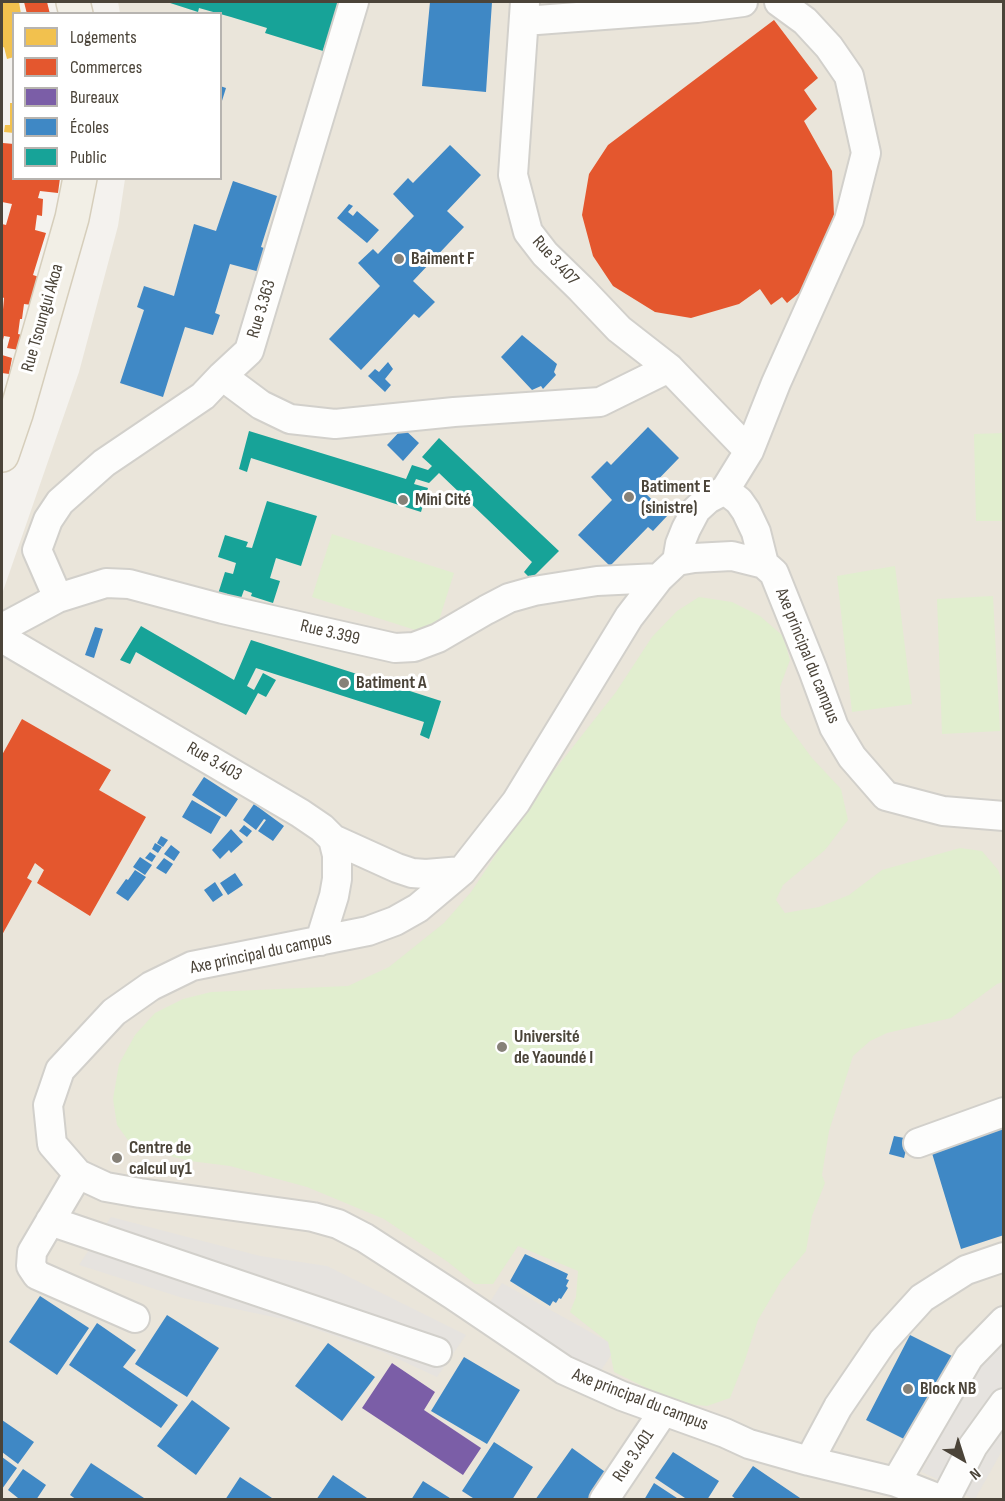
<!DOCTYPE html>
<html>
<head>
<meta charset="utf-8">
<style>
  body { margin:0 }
  #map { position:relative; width:1005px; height:1501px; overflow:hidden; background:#f4f2ee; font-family:"Sofia Sans Condensed",sans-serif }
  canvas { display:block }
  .frame { position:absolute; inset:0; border:3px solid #4b4439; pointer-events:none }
  .legend { position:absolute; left:12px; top:12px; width:210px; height:168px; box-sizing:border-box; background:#fff; border:2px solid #b7b4b0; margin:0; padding:8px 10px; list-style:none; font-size:18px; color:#4b4439 }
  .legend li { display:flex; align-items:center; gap:12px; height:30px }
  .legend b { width:30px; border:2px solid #b7b4b0 }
  .north { position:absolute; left:933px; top:1429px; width:60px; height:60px; -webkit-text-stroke:4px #fff; paint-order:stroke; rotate:141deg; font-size:16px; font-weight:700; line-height:24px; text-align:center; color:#4b4439 }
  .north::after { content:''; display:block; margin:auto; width:21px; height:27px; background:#4b4439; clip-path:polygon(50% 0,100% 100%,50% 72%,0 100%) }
</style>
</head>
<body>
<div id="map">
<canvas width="1005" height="1501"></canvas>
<div class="frame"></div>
<ul class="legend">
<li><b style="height:16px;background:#f2c14e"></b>Logements</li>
<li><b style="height:16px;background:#e4572e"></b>Commerces</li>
<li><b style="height:16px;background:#7b5ea7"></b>Bureaux</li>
<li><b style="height:16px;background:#3f88c5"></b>Écoles</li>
<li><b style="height:16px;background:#17a398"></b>Public</li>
</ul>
<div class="north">N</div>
</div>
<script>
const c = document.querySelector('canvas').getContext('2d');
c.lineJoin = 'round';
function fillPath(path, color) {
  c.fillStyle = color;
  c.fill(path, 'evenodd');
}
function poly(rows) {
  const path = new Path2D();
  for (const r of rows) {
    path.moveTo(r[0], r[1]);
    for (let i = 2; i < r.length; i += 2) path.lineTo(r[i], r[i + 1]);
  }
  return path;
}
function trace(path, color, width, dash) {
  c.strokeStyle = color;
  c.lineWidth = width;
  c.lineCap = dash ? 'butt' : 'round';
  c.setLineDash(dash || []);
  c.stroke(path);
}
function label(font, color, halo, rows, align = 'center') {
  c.font = font + ' "Sofia Sans Condensed",sans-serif';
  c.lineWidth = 6;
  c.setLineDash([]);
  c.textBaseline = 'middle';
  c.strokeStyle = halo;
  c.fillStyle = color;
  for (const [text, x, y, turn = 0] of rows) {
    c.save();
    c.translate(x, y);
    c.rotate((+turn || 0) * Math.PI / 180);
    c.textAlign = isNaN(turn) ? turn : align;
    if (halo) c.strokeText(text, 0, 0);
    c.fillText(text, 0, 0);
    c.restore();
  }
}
fillPath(poly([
  [118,2,1003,2,1003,1499,2,1500,2,594,79,372,118,226,125,179,220,178,220,14,120,13]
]), '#eae5da');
fillPath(poly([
  [1003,433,1003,521,976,521,974,434],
  [332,534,454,573,434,636,312,597],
  [895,566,912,704,852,712,837,576],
  [993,596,1000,731,942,734,937,599],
  [699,597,732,602,760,616,783,636,790,660,780,687,781,716,812,758,841,789,848,820,825,850,783,885,776,900,785,913,819,907,849,895,882,870,960,848,982,851,998,870,1003,883,1003,982,997,984,951,1018,887,1033,870,1041,853,1056,829,1131,822,1175,825,1183,812,1216,806,1251,781,1281,758,1320,745,1360,730,1398,707,1406,677,1403,614,1372,608,1342,570,1312,576,1297,578,1271,518,1246,493,1284,475,1284,448,1262,384,1219,307,1187,230,1166,190,1161,153,1152,130,1143,117,1125,113,1099,119,1064,135,1035,155,1013,183,999,211,992,348,986,389,967,444,923,471,892,539,790,616,692,652,637,677,611]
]), '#e1eecf');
fillPath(poly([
  [111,1217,260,1256,327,1266,466,1335,437,1377,383,1352,288,1320,183,1298,79,1265],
  [502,1283,608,1342,611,1355,593,1383,482,1315],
  [1002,1344,1004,1346,1003,1449,975,1499,972,1499,944,1482,921,1472,978,1370]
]), '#e6e3df');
fillPath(poly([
  [2,2,19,2,21,14,14,14,14,57,7,59,4,47,2,48],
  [10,103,14,103,14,133,4,132,5,125,10,125]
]), '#f2c14e');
fillPath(poly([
  [24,2,47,2,50,14,27,14],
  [774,20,818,78,804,90,817,109,804,121,832,171,834,215,811,283,787,303,782,297,771,305,760,289,739,304,691,318,655,312,613,286,593,256,582,215,589,174,608,145],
  [3,143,14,144,14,178,60,178,58,193,40,191,38,198,43,199,42,216,37,215,35,230,46,233,33,275,39,277,32,305,24,304,22,319,20,319,18,334,22,335,19,350,7,348,10,337,4,336,2,344,2,321,4,298,2,297,2,224,6,225,12,204,2,202],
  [2,355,12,358,9,374,2,373],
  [22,719,111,770,99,790,146,817,90,916,37,883,44,870,35,863,27,878,32,881,2,935,2,755]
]), '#e4572e');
fillPath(poly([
  [392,1363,435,1392,424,1410,481,1448,463,1475,362,1408]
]), '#7b5ea7');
fillPath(poly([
  [221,2,313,2,302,36,244,19,247,10],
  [430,2,492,2,486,92,422,86],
  [220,86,226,88,221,104,220,104],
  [450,145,481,175,447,211,464,227,413,281,435,302,419,318,414,314,361,370,329,339,380,286,358,263,373,249,378,254,414,216,393,194,408,178,413,183],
  [233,181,277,196,261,247,267,249,260,272,230,264,215,313,220,315,213,335,185,327,163,397,120,383,144,310,137,307,144,286,174,296,194,224,216,231],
  [349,204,353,206,348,212,353,216,357,211,379,230,367,243,337,218],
  [522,335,557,364,554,372,556,375,543,389,541,386,532,390,501,357],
  [388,362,393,369,385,379,391,385,385,392,368,376,375,369,379,372],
  [648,427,679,458,645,493,668,515,653,531,648,527,610,566,578,535,612,500,591,477,607,461,611,465],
  [403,428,419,443,403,461,387,445],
  [95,627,103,629,94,658,85,655],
  [204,777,238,799,226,817,192,795],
  [192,800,221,817,211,834,182,817],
  [254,804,284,826,273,841,258,831,266,820,264,819,256,830,243,820],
  [244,825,252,831,247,837,239,831],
  [231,829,243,842,231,853,229,850,220,859,212,850],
  [161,836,168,840,163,847,157,843],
  [155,843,162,847,158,853,152,849],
  [171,845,180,852,174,861,164,854],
  [150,852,156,856,152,862,145,858],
  [140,857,152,865,145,875,133,867],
  [164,858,173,864,166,874,156,868],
  [135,870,146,877,128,901,116,893,126,879,128,880],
  [235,873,243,885,228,895,220,883],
  [215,882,223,895,213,902,204,890],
  [1004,1128,1004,1235,961,1249,931,1150],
  [894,1136,909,1139,904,1158,889,1154],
  [525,1254,568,1274,566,1279,569,1280,566,1286,568,1288,561,1299,559,1298,556,1303,553,1301,550,1306,510,1281],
  [40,1296,89,1328,57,1375,9,1342],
  [167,1315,219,1348,187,1397,135,1364],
  [97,1323,136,1350,123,1367,178,1405,161,1428,69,1365],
  [910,1335,952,1356,908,1441,866,1420],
  [328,1343,375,1377,342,1421,295,1386],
  [464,1357,520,1390,487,1444,431,1411],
  [192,1400,230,1428,196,1475,157,1446],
  [2,1420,34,1442,18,1464,2,1452],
  [494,1442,533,1467,512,1500,476,1500,462,1491],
  [572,1448,608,1474,589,1500,535,1500],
  [673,1452,719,1481,707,1500,688,1500,655,1478],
  [2,1457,17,1468,2,1489],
  [91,1463,147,1500,77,1500,70,1495],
  [753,1466,803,1500,737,1500,732,1496],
  [23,1469,46,1485,36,1500,17,1500,18,1498,8,1490],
  [333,1475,367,1498,366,1500,316,1500],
  [240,1477,275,1500,225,1500],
  [423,1481,453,1500,411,1500],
  [654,1483,680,1500,644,1500]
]), '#3f88c5');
fillPath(poly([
  [167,2,339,2,323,51,265,33,267,28,231,17,199,8,198,12],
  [249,431,406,479,412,465,428,470,432,466,422,457,439,438,559,551,531,579,524,572,532,562,439,473,429,483,416,479,414,484,428,488,421,512,251,458,247,472,239,469],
  [267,501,317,516,301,566,276,558,270,578,280,581,273,603,251,596,252,593,244,590,240,601,218,594,225,572,233,574,236,563,218,557,225,535,248,542,246,547,252,548],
  [141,626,234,680,251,640,441,701,429,739,420,735,424,722,256,668,247,686,254,690,263,673,276,680,266,697,258,693,246,715,136,652,130,664,120,660]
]), '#17a398');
const minor = poly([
  [525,2,513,175,528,232,545,254,581,289,619,329,669,368,749,451],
  [524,21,697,8,743,2],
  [222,376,261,405,290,419,335,424,454,412,600,402,669,368],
  [725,490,749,451,776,383,849,220,866,153,849,76,829,47,805,21,779,2],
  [677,561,680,544,686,529,696,510,708,499,725,490,739,501,746,511,756,532,764,564],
  [58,598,37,550,48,520,60,502,104,463,203,396,222,376,249,351,354,2],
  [2,628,58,598,106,583,129,584,223,609,395,648,414,647,438,638,486,610,509,598,534,591,597,581,659,578],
  [2,638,300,813,322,828,333,839,337,855,337,879,334,896,320,941],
  [333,839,397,868,412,873,426,874,462,871],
  [918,1143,1004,1112],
  [78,1174,32,1252,31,1266,37,1275,135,1318],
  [50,1221,437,1352],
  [809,1461,838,1407,883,1341,922,1298,966,1270,1004,1257],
  [896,1482,969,1357,1004,1321],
  [604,1500,663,1412],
  [942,1500,896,1482,809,1461,749,1444,725,1433,622,1396,564,1370,453,1295,365,1238,338,1224,313,1217,140,1193,106,1187,78,1174,52,1144,48,1105,60,1070,114,1012,151,986,192,966,368,931,395,921,418,908,462,871,516,802,629,617,659,578,677,561,694,558,732,556,764,564,774,573,813,670,834,727,852,757,886,796,943,811,1004,816],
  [945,1500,973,1446,1004,1403]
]);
const major = poly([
  [73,2,76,14],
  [2,455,16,414,72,218,80,178]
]);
trace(minor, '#d2d0cb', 32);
trace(major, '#d6cebb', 36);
trace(minor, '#fdfdfc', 28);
trace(major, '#f2efe6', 33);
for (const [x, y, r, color] of [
  [399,259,6,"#868178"],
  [629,497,6,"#868178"],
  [403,500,6,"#868178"],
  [344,683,6,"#868178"],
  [502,1047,6,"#868178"],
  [117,1158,6,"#868178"],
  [908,1389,6,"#868178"]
]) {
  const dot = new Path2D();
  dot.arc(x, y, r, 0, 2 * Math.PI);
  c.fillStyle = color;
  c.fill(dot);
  trace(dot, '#fff', 2);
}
label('bold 18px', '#4b4439', '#fff', [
  ["Baiment F",411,259],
  ["Batiment E",641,487],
  ["(sinistre)",641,508],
  ["Mini Cité",415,500],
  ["Batiment A",356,683],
  ["Université",514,1037],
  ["de Yaoundé I",514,1058],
  ["Centre de",129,1148],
  ["calcul uy1",129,1169],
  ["Block NB",920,1389]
], 'left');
label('18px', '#4b4439', '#fff', [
  ["Rue 3.407",555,261,48],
  ["Rue 3.363",262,309,-73],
  ["Rue Tsoungui Akoa",43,318,-74],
  ["Rue 3.399",330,633,13],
  ["Axe principal du campus",807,656,68],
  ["Rue 3.403",214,762,30],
  ["Axe principal du campus",261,954,-12],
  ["Axe principal du campus",640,1400,21],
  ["Rue 3.401",634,1456,-56]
]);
</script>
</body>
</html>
